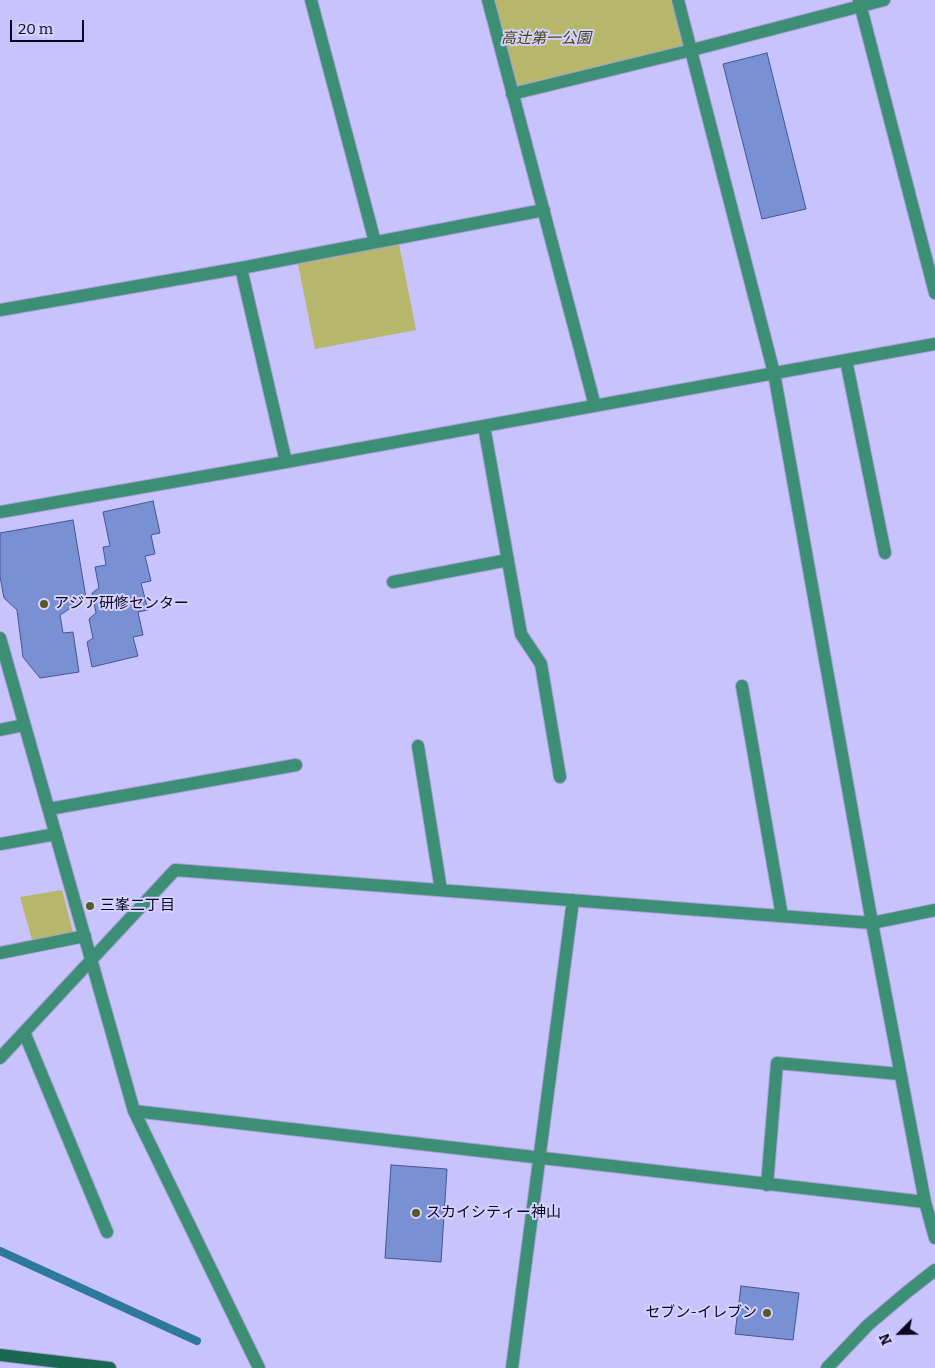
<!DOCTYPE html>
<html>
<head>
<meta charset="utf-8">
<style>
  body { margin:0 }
  #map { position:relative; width:935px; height:1368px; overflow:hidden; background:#c8c2fd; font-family:Bitter,serif }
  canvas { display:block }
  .north { position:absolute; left:875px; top:1308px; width:50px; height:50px; -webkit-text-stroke:4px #d5d1fe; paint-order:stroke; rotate:247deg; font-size:14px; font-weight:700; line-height:20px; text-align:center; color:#0c0720 }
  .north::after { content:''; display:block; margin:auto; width:18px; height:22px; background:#0c0720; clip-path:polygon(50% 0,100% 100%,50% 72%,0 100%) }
  .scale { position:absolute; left:10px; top:20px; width:74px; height:22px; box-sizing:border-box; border:2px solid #0c0720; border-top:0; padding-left:6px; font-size:15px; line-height:18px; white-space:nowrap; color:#0c0720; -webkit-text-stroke:4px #d5d1fe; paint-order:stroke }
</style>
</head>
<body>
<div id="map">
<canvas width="935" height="1368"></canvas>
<div class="north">N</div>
<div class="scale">20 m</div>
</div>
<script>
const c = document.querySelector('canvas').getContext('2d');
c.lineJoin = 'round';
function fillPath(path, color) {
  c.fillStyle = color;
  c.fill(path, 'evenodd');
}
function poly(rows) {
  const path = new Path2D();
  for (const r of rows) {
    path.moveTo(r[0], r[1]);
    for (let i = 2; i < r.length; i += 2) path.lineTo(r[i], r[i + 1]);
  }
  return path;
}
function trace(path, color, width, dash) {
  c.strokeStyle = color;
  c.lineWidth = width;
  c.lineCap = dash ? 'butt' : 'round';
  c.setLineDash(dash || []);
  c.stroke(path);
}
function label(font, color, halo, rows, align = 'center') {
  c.font = font + ' Bitter,"Noto Sans JP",serif';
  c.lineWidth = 4;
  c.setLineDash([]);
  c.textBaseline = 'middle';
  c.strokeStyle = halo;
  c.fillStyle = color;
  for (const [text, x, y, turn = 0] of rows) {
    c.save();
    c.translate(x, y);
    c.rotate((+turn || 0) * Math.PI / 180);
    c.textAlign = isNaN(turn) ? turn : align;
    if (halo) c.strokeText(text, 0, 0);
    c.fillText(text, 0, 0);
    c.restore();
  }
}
fillPath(poly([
  [493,0,673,0,685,46,516,88],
  [399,244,416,330,315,349,298,264],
  [62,890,73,932,32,940,20,897]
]), '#b6b76a');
trace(poly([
  [0,1251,197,1341]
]), '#2e789e', 8);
const building = poly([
  [767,53,806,209,762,219,723,64,767,53],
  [153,501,160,533,151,535,155,554,145,556,151,581,141,583,148,610,138,612,143,635,133,637,138,656,92,667,87,642,93,638,89,619,96,613,92,593,99,588,95,567,106,565,103,547,110,546,103,512,153,501],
  [73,520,86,598,60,615,63,633,73,632,79,672,40,678,23,657,17,610,4,598,0,576,0,533,73,520],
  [391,1165,447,1169,441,1262,385,1258,391,1165],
  [741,1286,799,1293,793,1340,735,1334,741,1286]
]);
fillPath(building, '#7990d2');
trace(building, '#425693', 1);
const street = poly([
  [311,0,375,242],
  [488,0,595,406],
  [678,0,774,373,872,923,925,1202,935,1238],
  [859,0,935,293],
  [512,94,692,50,884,0],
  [241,268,286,462],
  [0,310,241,268,544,210],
  [846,360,885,553],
  [484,426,521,634,541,664,560,777],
  [0,512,286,462,935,344],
  [393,582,508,560],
  [0,638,134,1111,259,1368],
  [742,686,782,916],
  [0,730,24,725],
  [418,746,441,890],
  [49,809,296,765],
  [0,844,56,834],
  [0,953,85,936],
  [24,1032,107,1232],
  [0,1058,175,870,872,923,935,910],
  [134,1111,925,1202],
  [767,1185,777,1063,900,1074],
  [512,1368,573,900],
  [827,1368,868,1325,907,1292,935,1270]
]);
const secondary = poly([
  [0,1355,110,1368]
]);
trace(street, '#a6a0d5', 14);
trace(secondary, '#a6a0d5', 14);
trace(street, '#3c8f74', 12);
trace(secondary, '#1a6851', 12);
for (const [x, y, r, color] of [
  [44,604,5,"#595926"],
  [90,906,5,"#595926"],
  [416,1213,5,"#595926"],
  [767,1313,5,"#595926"]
]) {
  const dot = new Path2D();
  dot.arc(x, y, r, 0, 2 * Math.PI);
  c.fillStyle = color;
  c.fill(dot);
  trace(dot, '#d5d1fe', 2);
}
label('italic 15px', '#454513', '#d5d1fe', [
  ["高辻第一公園",546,39]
]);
label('15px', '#0c0720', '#d5d1fe', [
  ["アジア研修センター",54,604],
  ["三峯二丁目",100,906],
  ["スカイシティー神山",426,1213],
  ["セブン-イレブン",757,1313,"right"]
], 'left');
</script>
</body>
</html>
